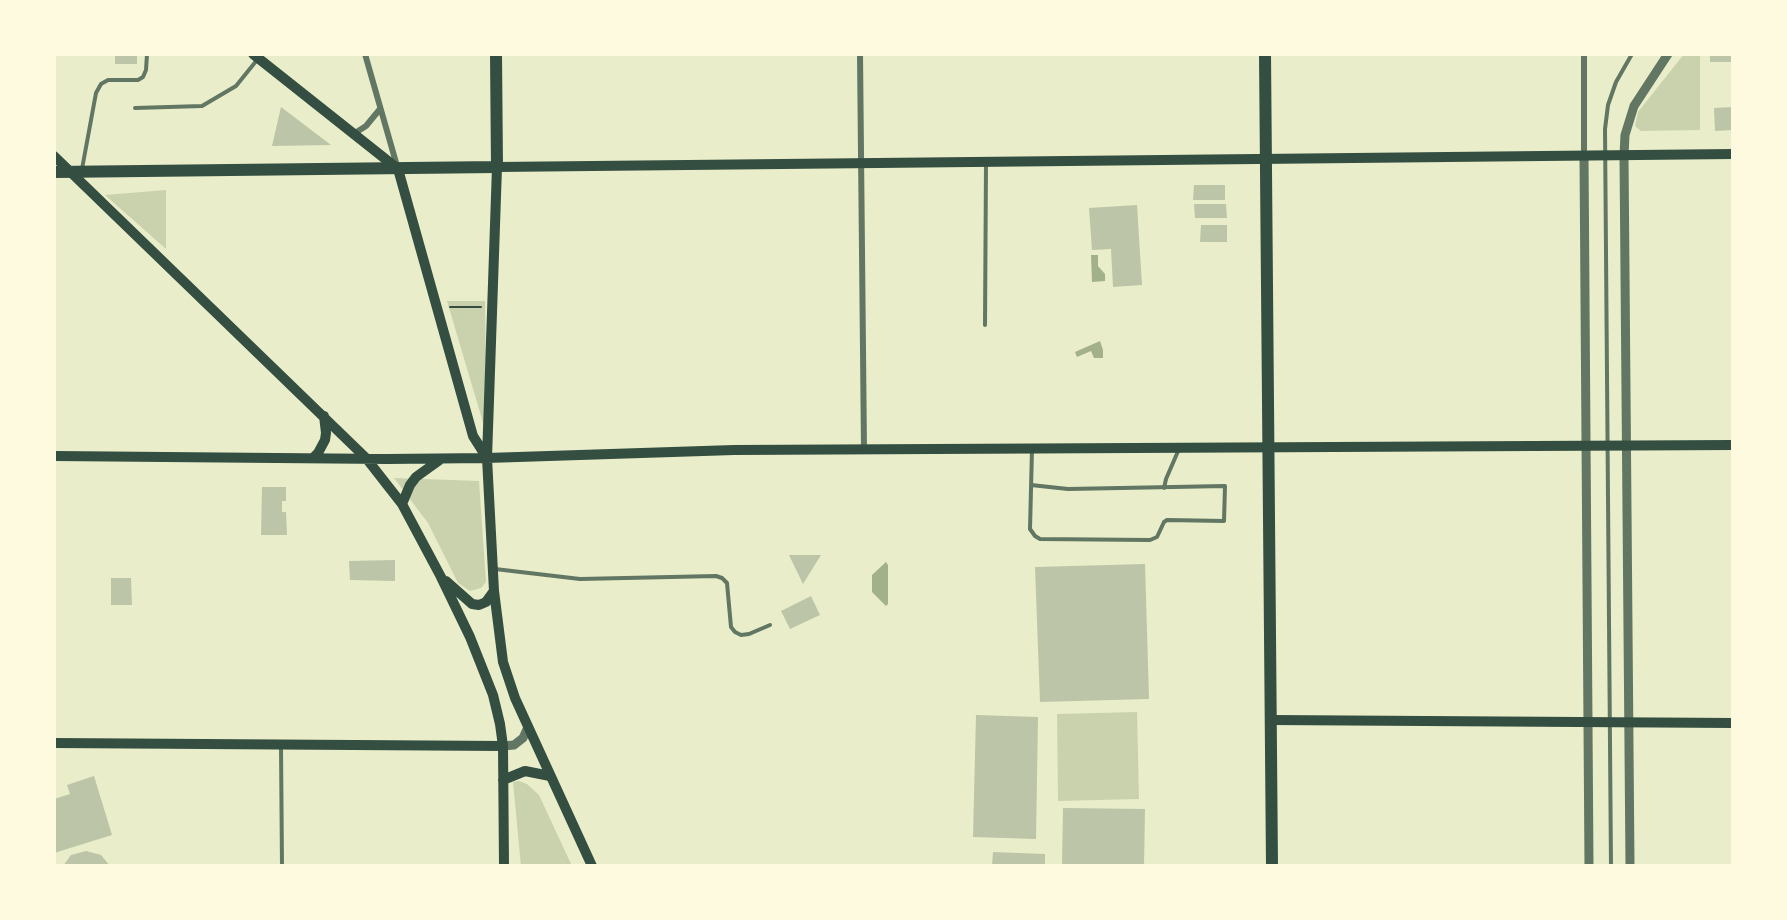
<!DOCTYPE html>
<html>
<head>
<meta charset="utf-8">
<style>
  body { margin:0 }
  #map { position:relative; width:1787px; height:920px; overflow:hidden; background:#e9edc9; font-family:Inter,sans-serif }
  canvas { display:block }
  .frame { position:absolute; inset:0; border:56px solid #fefae0; pointer-events:none }
</style>
</head>
<body>
<div id="map">
<canvas width="1787" height="920"></canvas>
<div class="frame"></div>
</div>
<script>
const c = document.querySelector('canvas').getContext('2d');
c.lineJoin = 'round';
function fillPath(path, color) {
  c.fillStyle = color;
  c.fill(path, 'evenodd');
}
function poly(rows) {
  const path = new Path2D();
  for (const r of rows) {
    path.moveTo(r[0], r[1]);
    for (let i = 2; i < r.length; i += 2) path.lineTo(r[i], r[i + 1]);
  }
  return path;
}
function trace(path, color, width, dash) {
  c.strokeStyle = color;
  c.lineWidth = width;
  c.lineCap = dash ? 'butt' : 'round';
  c.setLineDash(dash || []);
  c.stroke(path);
}
fillPath(poly([
  [1684,54,1700,54,1700,130,1641,131,1635,126,1638,112],
  [166,190,166,249,105,195],
  [447,301,485,301,487,436],
  [394,478,479,481,486,582,481,588,470,591,458,583,428,523],
  [1137,712,1139,799,1058,801,1057,714],
  [519,781,527,784,539,795,572,866,521,866,513,782]
]), '#cad2ad');
fillPath(poly([
  [1091,255,1098,255,1098,266,1105,274,1105,281,1092,282],
  [1100,341,1103,350,1103,358,1094,358,1091,351,1077,357,1075,352],
  [886,562,888,565,888,604,886,606,872,592,872,575]
]), '#a3b18a');
fillPath(poly([
  [115,54,137,54,137,64,115,64],
  [1710,54,1733,54,1733,62,1710,62],
  [281,107,331,145,272,146],
  [1733,107,1733,130,1715,131,1714,108],
  [1194,185,1225,185,1225,200,1193,200],
  [1194,204,1226,204,1227,218,1195,218],
  [1137,205,1142,285,1113,287,1111,249,1092,250,1089,208],
  [1201,225,1227,225,1227,242,1200,242],
  [262,487,286,487,286,501,282,501,282,512,286,512,287,535,261,535],
  [789,555,821,555,803,584],
  [395,560,395,581,350,580,349,561],
  [1145,564,1149,699,1040,702,1035,567],
  [111,578,131,578,132,605,111,605],
  [811,596,820,615,790,629,781,611],
  [976,715,1038,717,1036,839,973,837],
  [94,776,112,835,54,853,54,799,70,794,67,785],
  [1063,808,1145,809,1144,866,1062,866],
  [86,851,101,855,110,866,63,866,71,855],
  [993,852,1045,854,1045,866,992,866]
]), '#bcc5a7');
trace(poly([
  [450,307,481,307]
]), '#344e41', 2);
trace(poly([
  [135,108,202,106,236,86,257,60],
  [82,169,96,93,101,84,108,80,138,80,143,77,146,70,147,54],
  [985,325,986,164],
  [1031,485,1068,489,1225,486,1224,521,1167,520,1164,522,1157,537,1150,540,1040,539,1035,536,1030,529,1032,449],
  [1164,488,1166,479,1179,449],
  [495,569,580,579,716,576,722,578,727,583,731,627,735,632,741,635,749,634,770,625],
  [281,747,282,866],
  [1611,866,1605,129,1608,105,1616,82,1632,54]
]), '#617663', 4);
trace(poly([
  [365,54,397,166],
  [860,54,864,449],
  [355,133,366,126,380,109],
  [1584,155,1584,54]
]), '#617663', 6);
trace(poly([
  [1584,155,1589,866],
  [503,746,514,745,523,738,528,727],
  [1630,866,1624,155,1625,135,1634,106,1668,54]
]), '#617663', 9);
trace(poly([
  [253,54,398,169,473,436,487,458],
  [54,156,366,458,402,504,441,577,470,637,493,695,500,724,503,746,504,866],
  [54,456,387,459,487,458,734,450,1733,445],
  [313,458,318,453,325,440,326,433,324,416],
  [402,504,410,485,416,477,441,459],
  [446,581,472,604,479,605,486,602,494,591],
  [1271,720,1733,723],
  [54,743,503,746],
  [503,780,525,771,550,776],
  [592,866,515,698,503,662,494,591,487,458,497,167,1733,154]
]), '#344e41', 10);
trace(poly([
  [1265,54,1272,866],
  [54,172,497,167,496,54]
]), '#344e41', 12);
</script>
</body>
</html>
